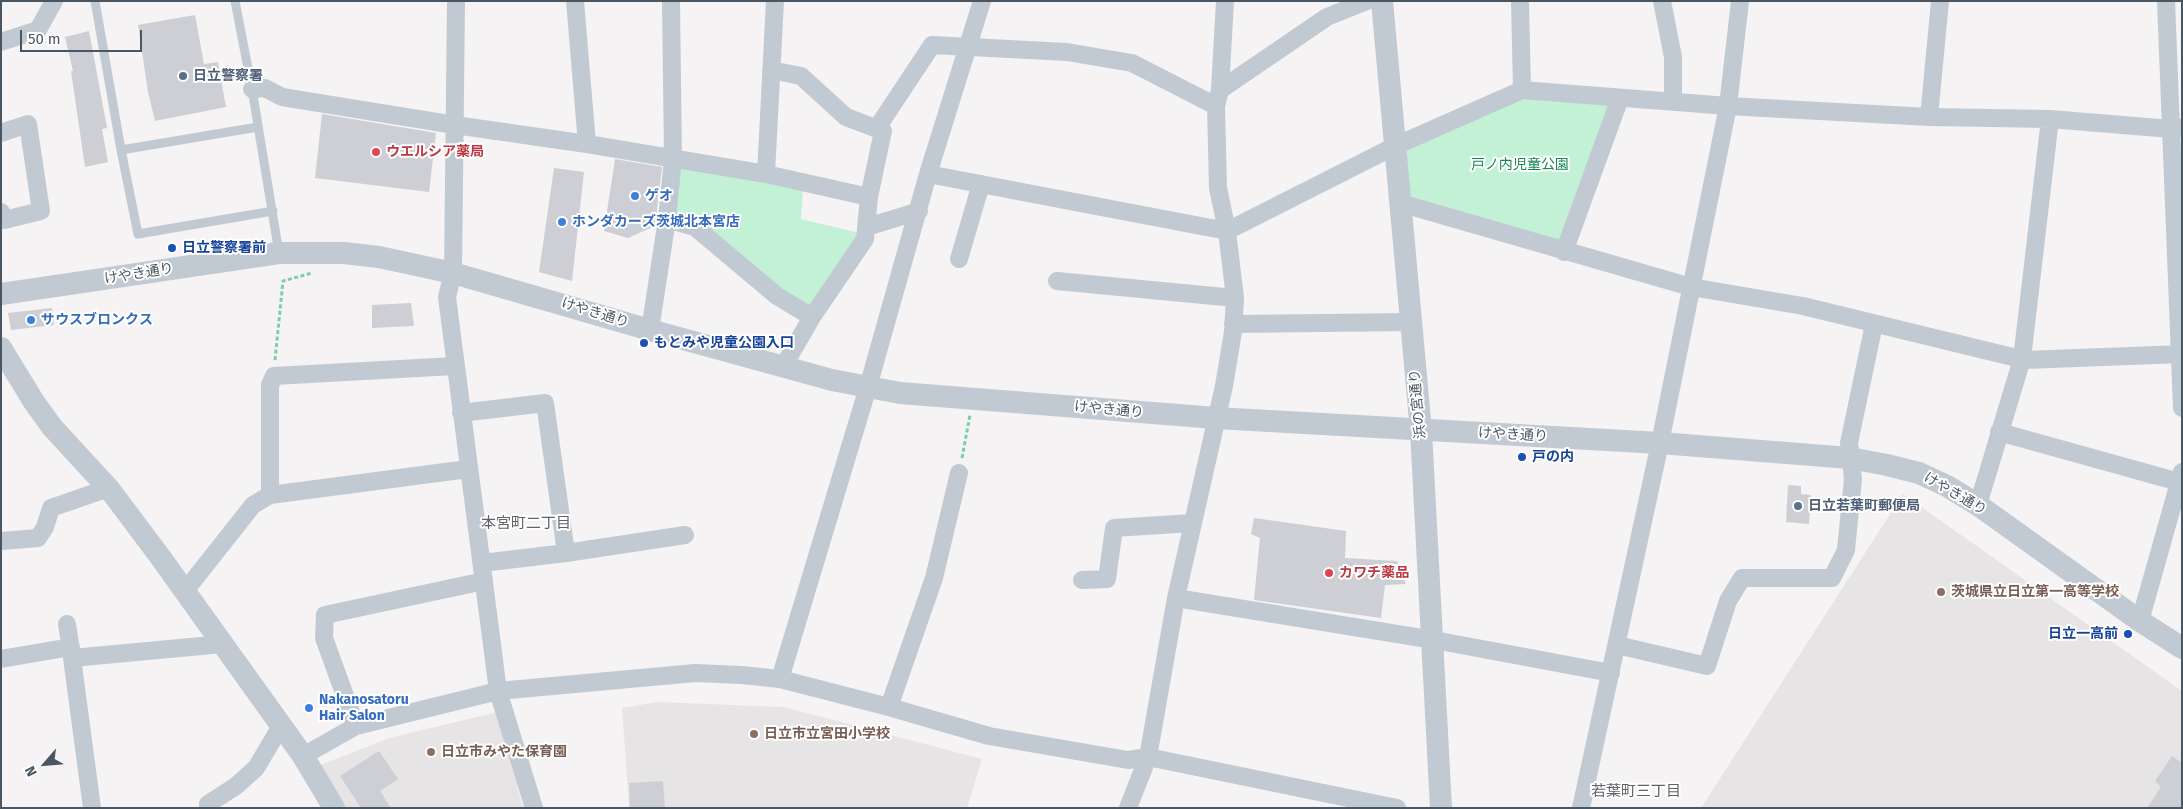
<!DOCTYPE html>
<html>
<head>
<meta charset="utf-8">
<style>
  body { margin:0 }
  #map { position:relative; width:2183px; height:809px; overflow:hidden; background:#f5f3f3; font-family:"Fira Sans",sans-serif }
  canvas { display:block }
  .frame { position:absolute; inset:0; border:2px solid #4a5661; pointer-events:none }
  .north { position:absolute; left:20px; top:739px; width:50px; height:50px; -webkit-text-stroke:4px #fff; paint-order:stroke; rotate:243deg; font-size:14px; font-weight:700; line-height:20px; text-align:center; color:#4a5661 }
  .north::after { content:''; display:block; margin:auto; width:18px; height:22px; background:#4a5661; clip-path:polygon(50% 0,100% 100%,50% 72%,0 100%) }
  .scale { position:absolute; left:20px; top:30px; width:122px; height:22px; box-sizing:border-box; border:2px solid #4a5661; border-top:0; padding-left:6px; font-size:15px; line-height:18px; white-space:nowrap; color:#4a5661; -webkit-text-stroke:4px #fff; paint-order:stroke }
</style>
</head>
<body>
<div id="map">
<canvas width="2183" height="809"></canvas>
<div class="frame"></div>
<div class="north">N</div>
<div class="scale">50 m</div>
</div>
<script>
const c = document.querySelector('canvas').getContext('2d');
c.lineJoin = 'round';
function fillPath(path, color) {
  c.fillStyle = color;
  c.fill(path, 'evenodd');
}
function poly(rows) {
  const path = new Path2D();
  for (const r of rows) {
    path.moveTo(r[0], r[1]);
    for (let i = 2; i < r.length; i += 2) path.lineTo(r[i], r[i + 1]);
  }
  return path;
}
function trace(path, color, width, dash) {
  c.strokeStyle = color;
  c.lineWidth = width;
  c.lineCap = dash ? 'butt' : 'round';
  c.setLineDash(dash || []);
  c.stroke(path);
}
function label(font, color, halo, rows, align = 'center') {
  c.font = font + ' "Fira Sans","Noto Sans JP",sans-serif';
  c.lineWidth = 4;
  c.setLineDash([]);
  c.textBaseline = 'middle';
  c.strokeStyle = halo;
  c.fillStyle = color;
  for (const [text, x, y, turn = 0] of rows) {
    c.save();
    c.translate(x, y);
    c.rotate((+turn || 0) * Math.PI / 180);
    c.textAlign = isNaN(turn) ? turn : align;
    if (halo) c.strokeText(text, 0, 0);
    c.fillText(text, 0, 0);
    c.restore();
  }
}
fillPath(poly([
  [1903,494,2182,691,2182,808,1701,808],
  [657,702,784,707,982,759,967,808,629,808,622,708],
  [498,712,523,808,344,808,318,766,389,738]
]), '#e6e4e5');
fillPath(poly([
  [1522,90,1613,97,1564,252,1407,199,1395,146],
  [679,167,803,187,801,219,859,233,813,311,674,214]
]), '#c3f1d5');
fillPath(poly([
  [195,15,204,64,218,62,226,107,155,121,148,92,138,25],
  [89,31,107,128,102,129,108,162,85,167,71,71,73,71,65,37],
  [322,114,436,133,429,192,315,178],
  [615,159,662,167,655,226,628,238,604,231],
  [554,168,584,172,572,281,539,272],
  [411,303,414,326,372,328,372,305],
  [52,308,54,325,11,330,8,313],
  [1788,485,1801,486,1801,494,1811,495,1809,524,1786,522],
  [1254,518,1346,531,1345,558,1397,561,1406,584,1385,585,1381,618,1254,600,1260,538,1251,534],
  [379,751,398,779,380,791,391,808,361,808,340,776],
  [2172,756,2182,763,2182,808,2147,808,2161,787,2155,781],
  [663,781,665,808,630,808,629,783]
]), '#cdcfd5');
trace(poly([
  [275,360,283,281,312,273],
  [962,458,970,415]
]), '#7ad0a6', 3, [4, 2.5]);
trace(poly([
  [95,1,121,150,138,234,273,211],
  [235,1,252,89,279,253],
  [121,150,258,127]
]), '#c1cad2', 9);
trace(poly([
  [456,1,453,273,447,297,498,691,534,808],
  [575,1,587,144],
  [1520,1,1522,90],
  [1662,1,1673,57,1673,102],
  [2166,1,2182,408],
  [1,42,38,30,54,1],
  [771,70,801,76,846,117,883,131,869,197],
  [252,89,265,88,282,97,455,125,587,144,766,174,869,197,865,239,812,317,783,367],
  [1220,90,1327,17,1367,1],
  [1929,117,1940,1],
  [877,128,932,45,1067,52,1132,63,1216,106],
  [1,133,28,124,41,211,4,220,1,212],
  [766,174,775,1],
  [928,174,1227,231,1395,146,1522,90,1728,106,1929,117,2050,119,2171,129,2182,128],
  [1400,203,1691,287,1803,306,2025,360,2182,354],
  [667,219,695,227,777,296,812,317],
  [867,227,919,211],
  [1564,252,1620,98],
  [959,259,981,184],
  [1057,281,1235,298],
  [1233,324,1410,322],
  [650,330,667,219,673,159,671,1],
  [461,413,545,403,566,553],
  [1999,432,2179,482],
  [270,495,270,385,274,376,454,366],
  [1978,505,2022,359,2050,119],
  [1,541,38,538,45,527,51,508,100,491,110,490],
  [482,563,566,553,685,535],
  [1082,580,1107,579,1114,528,1192,523],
  [185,591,253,505,270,495,468,469],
  [1176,598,1434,640,1611,673],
  [2140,621,2182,472],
  [67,624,72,657],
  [1617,645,1707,666,1728,601,1742,578,1832,578,1846,550,1853,479,1849,443,1874,324],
  [1,659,71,647],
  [780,679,868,387,928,174,982,1],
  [889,707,934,578,959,473],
  [356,726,324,638,325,615,484,581],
  [303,756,356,726,498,691,695,673,742,675,780,679,889,707,989,736,1128,760,1148,757,1397,808],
  [92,808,72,658,223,644],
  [208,808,208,804,236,786,256,768,281,726],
  [1128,808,1148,757,1176,598,1224,386,1233,332,1235,298,1227,231,1218,188,1216,106,1220,90,1225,1],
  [1581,808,1660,443,1728,106,1740,1]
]), '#c1cad2', 18);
trace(poly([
  [1382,1,1421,431,1441,808],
  [1,294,279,253,344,253,379,257,453,273,650,330,832,380,900,393,1216,418,1660,443,1850,458,1887,465,1919,473,1947,486,1978,505,2140,621,2182,648],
  [1,348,34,402,52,427,110,490,161,558,303,756,334,808]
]), '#c1cad2', 22);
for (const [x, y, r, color] of [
  [183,76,5,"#5c6f8a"],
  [376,152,5,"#e0444e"],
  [635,196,5,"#3f7fe0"],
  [562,222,5,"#3f7fe0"],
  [172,248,5,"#1a4fb4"],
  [31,320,5,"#3f7fe0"],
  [644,343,5,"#1a4fb4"],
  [1522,457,5,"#1a4fb4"],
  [1798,506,5,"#5c6f8a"],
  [1329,573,5,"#e0444e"],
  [1941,592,5,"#8d6e63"],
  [2128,634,5,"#1a4fb4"],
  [309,708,5,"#3f7fe0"],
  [754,734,5,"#8d6e63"],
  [431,752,5,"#8d6e63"]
]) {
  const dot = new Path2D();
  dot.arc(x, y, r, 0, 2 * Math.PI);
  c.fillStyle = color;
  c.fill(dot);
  trace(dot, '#fff', 2);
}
label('bold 14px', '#4e5e75', '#fff', [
  ["日立警察署",193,76],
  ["日立若葉町郵便局",1808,506]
], 'left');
label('bold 14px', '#be3a42', '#fff', [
  ["ウエルシア薬局",386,152],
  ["カワチ薬品",1339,573]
], 'left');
label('14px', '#17864f', '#fff', [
  ["戸ノ内児童公園",1520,165]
]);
label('bold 14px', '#366cbe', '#fff', [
  ["ゲオ",645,196],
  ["ホンダカーズ茨城北本宮店",572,222],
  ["サウスブロンクス",41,320],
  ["Nakanosatoru",319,700],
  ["Hair Salon",319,716]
], 'left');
label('bold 14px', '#164399', '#fff', [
  ["日立警察署前",182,248],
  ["もとみや児童公園入口",654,343],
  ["戸の内",1532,457],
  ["日立一高前",2118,634,"right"]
], 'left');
label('14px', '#4a5661', '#fff', [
  ["けやき通り",139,274,-9],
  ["けやき通り",595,313,17],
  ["浜の宮通り",1418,404,-95],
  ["けやき通り",1109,410,5],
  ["けやき通り",1513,435,3],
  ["けやき通り",1955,494,30]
]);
label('bold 14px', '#785e54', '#fff', [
  ["茨城県立日立第一高等学校",1951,592],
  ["日立市立宮田小学校",764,734],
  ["日立市みやた保育園",441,752]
], 'left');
label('15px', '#5f6368', '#fff', [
  ["本宮町二丁目",526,524],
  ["若葉町三丁目",1636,792]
]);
</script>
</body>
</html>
